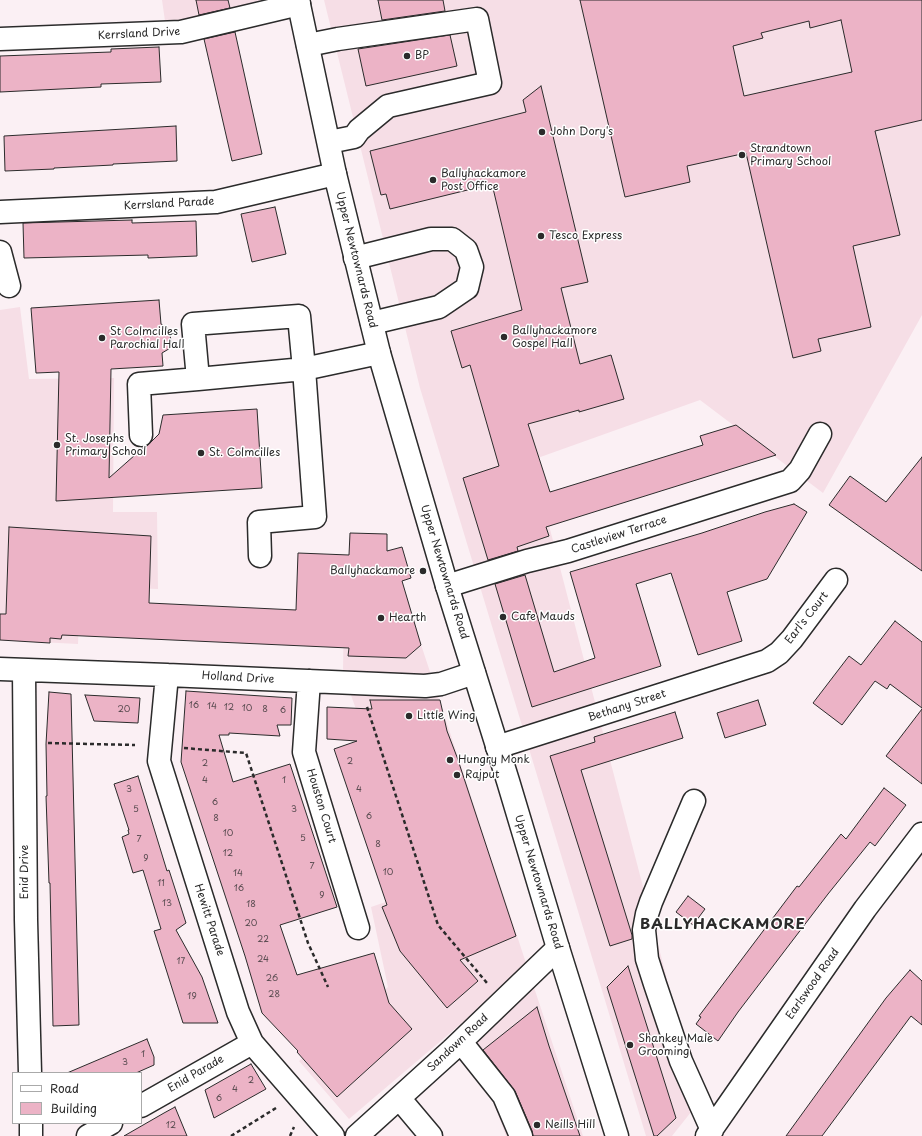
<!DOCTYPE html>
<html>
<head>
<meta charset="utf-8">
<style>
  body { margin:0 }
  #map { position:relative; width:922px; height:1136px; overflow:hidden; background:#fbf0f4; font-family:"Playpen Sans",sans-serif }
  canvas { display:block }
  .legend { position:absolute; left:12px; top:1072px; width:130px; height:52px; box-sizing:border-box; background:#fff; border:1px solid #aaa; margin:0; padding:5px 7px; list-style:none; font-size:12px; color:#2b2b2b }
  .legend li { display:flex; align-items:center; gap:8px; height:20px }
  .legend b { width:20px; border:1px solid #aaa }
</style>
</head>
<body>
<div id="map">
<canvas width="922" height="1136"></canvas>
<ul class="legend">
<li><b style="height:5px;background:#fff"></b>Road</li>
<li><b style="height:11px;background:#ecb3c6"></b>Building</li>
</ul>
</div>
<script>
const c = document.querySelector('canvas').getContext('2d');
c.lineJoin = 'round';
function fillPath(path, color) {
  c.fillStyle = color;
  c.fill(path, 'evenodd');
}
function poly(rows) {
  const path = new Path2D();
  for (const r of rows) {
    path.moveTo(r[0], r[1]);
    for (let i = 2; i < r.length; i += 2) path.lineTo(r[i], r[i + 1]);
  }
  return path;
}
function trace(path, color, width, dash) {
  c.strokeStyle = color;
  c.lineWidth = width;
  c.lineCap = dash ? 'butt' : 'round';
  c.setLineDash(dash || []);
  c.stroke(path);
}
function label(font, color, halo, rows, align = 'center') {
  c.font = font + ' "Playpen Sans",sans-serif';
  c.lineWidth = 3;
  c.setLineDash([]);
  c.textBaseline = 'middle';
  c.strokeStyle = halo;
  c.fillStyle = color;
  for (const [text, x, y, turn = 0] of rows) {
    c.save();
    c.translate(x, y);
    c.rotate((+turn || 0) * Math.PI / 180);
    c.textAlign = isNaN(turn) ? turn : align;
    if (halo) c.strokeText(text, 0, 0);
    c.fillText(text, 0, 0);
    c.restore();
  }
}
fillPath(poly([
  [162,0,262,0,266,23,168,42],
  [324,0,922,0,922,315,823,493,700,400,532,460,699,1102,672,1136,646,1136,420,388],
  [20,307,29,379,114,378,113,512,157,512,158,589,80,586,78,644,0,640,0,310],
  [344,595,405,596,583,1136,506,1136,463,1022,349,1119,299,1061,388,987,371,907,421,890,343,673]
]), '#f6dee6');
const building = poly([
  [196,0,228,0,230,8,199,15,196,0],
  [378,0,443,0,445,11,382,20,378,0],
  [580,0,922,0,922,120,875,131,900,235,853,246,871,327,818,339,821,351,793,358,746,153,687,166,690,182,625,197,580,0],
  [841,20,852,72,744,96,733,46,763,38,761,33,809,21,810,28,841,20],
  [235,32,262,154,232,161,204,39,235,32],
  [450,35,457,66,366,86,358,49,450,35],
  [159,47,161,82,101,84,101,87,0,92,0,56,111,52,111,49,159,47],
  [541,86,588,282,561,288,580,364,611,355,624,399,579,412,579,410,528,424,550,492,703,445,700,436,736,425,776,455,546,527,549,536,517,547,518,551,488,560,463,478,499,466,470,365,462,368,451,331,522,310,492,184,390,209,386,194,381,195,370,151,526,112,523,100,541,86],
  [176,126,177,161,113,164,113,165,54,168,54,169,5,171,4,136,176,126],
  [275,207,286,254,252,262,241,214,275,207],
  [132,220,132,223,196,221,197,256,148,258,148,255,24,258,23,223,132,220],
  [159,300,161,324,169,329,172,347,162,353,163,366,111,369,109,478,144,447,148,445,159,434,163,415,257,409,262,488,56,501,59,372,36,373,31,308,159,300],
  [922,457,922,571,829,505,850,476,886,502,922,457],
  [794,504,807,512,767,579,727,592,742,641,698,655,671,573,636,584,661,666,532,707,495,584,525,575,554,672,595,658,570,572,702,533,765,512,794,504],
  [9,527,151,536,149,603,296,610,298,553,349,555,350,533,387,534,387,551,402,547,411,578,402,581,421,645,406,658,348,656,349,648,62,635,61,639,50,638,50,643,0,640,0,614,6,614,9,527],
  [895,621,922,642,922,708,890,684,887,689,875,681,842,725,813,703,849,656,861,665,895,621],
  [186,691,292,698,291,725,277,725,280,736,229,733,229,735,219,735,233,782,290,764,337,907,280,925,297,975,374,953,389,1003,412,1029,337,1097,297,1052,298,1051,262,1013,245,956,181,762,186,691],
  [49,692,71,694,79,1025,53,1026,50,883,49,883,46,796,47,796,46,744,49,692],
  [85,695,140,698,138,723,94,721,85,695],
  [370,700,440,700,447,731,457,757,516,936,460,960,478,981,447,1008,400,951,382,907,387,905,334,749,357,741,327,739,327,707,372,709,370,700],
  [758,700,766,725,725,738,717,713,758,700],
  [922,709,922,784,886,756,922,709],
  [675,712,683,738,581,770,632,935,632,939,610,946,550,756,595,742,594,737,675,712],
  [138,776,167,871,169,870,186,923,176,930,202,977,218,1023,183,1023,154,931,161,929,143,870,133,873,122,837,129,834,128,830,129,830,114,784,138,776],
  [884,788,906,805,875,846,870,842,828,894,738,1012,718,1041,696,1024,701,1017,699,1016,797,886,799,887,841,834,846,839,884,788],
  [688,896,705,909,693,925,676,912,688,896],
  [628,966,676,1118,657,1136,654,1136,607,987,628,966],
  [910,970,922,981,922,1025,911,1016,822,1136,786,1136,886,998,910,970],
  [537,1007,549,1046,580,1136,533,1136,532,1131,515,1091,483,1050,537,1007],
  [147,1039,154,1057,154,1065,136,1073,67,1073,147,1039],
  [251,1064,266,1089,214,1118,205,1090,251,1064],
  [175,1107,187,1136,124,1136,164,1113,175,1107]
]);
fillPath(building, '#ecb3c6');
trace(building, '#2b2b2b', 1);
const minor = poly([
  [0,39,181,32,299,4],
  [308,45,338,39,477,19,490,83,388,106,359,130,354,137,329,142],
  [0,212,216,202,335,174],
  [0,252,9,286],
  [355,258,431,239,452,239,466,250,472,267,467,288,439,307,372,323],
  [141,435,139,384,198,379],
  [260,556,259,522,315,517,304,369,299,316,193,324,198,379,304,369,379,353],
  [447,586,527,561,568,551,790,481,800,470,820,434],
  [0,669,167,675,425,686,441,684,474,673],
  [24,670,26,920,30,1073],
  [167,675,159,761,238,1012,252,1043,333,1136],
  [309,681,304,752,358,928],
  [497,747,767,661,779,653,792,639,836,580],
  [694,801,651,902,647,914,644,930,647,959,655,984,681,1061,712,1130],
  [461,1042,504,1096,521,1136],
  [399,1098,431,1136],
  [141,1106,252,1043],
  [31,1123,31,1136],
  [88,1136,111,1123],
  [357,1136,452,1050,558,948],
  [707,1136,865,909,922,834]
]);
const major = poly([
  [298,0,335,174,379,353,447,586,508,781,558,948,617,1136]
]);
trace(minor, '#2b2b2b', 25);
trace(major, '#2b2b2b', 25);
trace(poly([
  [367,707,438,925,487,983],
  [48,743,135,745],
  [184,748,246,753,308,943,328,987],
  [231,1136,276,1108],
  [290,1136,294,1127]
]), '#2b2b2b', 2.5, [4, 3]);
trace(minor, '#fff', 22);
trace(major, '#fff', 22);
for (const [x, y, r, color] of [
  [407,56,4,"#2b2b2b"],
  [542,132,4,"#2b2b2b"],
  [742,155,4,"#2b2b2b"],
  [433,180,4,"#2b2b2b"],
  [541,236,4,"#2b2b2b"],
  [504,337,4,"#2b2b2b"],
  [102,338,4,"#2b2b2b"],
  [57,445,4,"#2b2b2b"],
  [201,453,4,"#2b2b2b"],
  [423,571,4,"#2b2b2b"],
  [503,617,4,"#2b2b2b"],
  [381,618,4,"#2b2b2b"],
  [409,716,4,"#2b2b2b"],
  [450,760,4,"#2b2b2b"],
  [457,775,4,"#2b2b2b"],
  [630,1045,4,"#2b2b2b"],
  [537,1125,4,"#2b2b2b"]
]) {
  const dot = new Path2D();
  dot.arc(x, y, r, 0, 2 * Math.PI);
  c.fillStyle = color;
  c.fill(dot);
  trace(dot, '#fff', 1.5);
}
label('9px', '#5b4d52', null, [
  ["16",194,706],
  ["14",212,707],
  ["12",229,708],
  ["10",247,709],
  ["20",124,710],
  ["8",265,710],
  ["6",283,711],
  ["2",350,762],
  ["2",205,764],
  ["4",205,781],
  ["1",284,781],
  ["3",129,790],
  ["4",359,790],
  ["6",215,803],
  ["5",136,810],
  ["3",294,810],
  ["6",369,817],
  ["8",216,819],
  ["10",228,834],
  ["5",303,839],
  ["7",139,840],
  ["8",378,845],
  ["12",228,854],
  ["9",146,859],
  ["7",312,867],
  ["10",388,873],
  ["14",238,874],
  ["11",161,884],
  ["16",239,889],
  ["9",322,896],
  ["13",167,904],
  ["18",251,905],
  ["20",251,924],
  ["22",263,940],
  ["24",263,960],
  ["17",181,962],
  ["26",272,979],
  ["28",274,995],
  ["19",192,997],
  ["1",143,1055],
  ["3",125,1063],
  ["2",251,1081],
  ["4",235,1090],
  ["6",219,1099],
  ["12",171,1126]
]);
label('11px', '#2b2b2b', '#fff', [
  ["Kerrsland Drive",139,34,-3],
  ["Kerrsland Parade",169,204,-3],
  ["Upper Newtownards Road",356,260,76],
  ["Castleview Terrace",619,535,-18],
  ["Upper Newtownards Road",444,572,73],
  ["Earl's Court",807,618,-52],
  ["Holland Drive",238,678,3],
  ["Bethany Street",627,706,-18],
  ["Houston Court",321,806,73],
  ["Enid Drive",25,872,-90],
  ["Upper Newtownards Road",538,882,73],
  ["Hewitt Parade",209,920,72],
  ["Earlswood Road",813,984,-55],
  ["Sandown Road",458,1043,-43],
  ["Enid Parade",196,1074,-30]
]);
label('11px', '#2b2b2b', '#fff', [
  ["BP",415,56],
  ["John Dory's",550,132],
  ["Strandtown",750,149],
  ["Primary School",750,162],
  ["Ballyhackamore",441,174],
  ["Post Office",441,187],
  ["Tesco Express",549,236],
  ["Ballyhackamore",512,331],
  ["Gospel Hall",512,344],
  ["St Colmcilles",110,332],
  ["Parochial Hall",110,345],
  ["St. Josephs",65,439],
  ["Primary School",65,452],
  ["St. Colmcilles",209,453],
  ["Ballyhackamore",415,571,"right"],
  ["Cafe Mauds",511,617],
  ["Hearth",389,618],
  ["Little Wing",417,716],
  ["Hungry Monk",458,760],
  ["Rajput",465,775],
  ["Shankey Male",638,1039],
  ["Grooming",638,1052],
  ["Neills Hill",545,1125]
], 'left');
c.letterSpacing = '1px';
label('bold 15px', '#2b2b2b', '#fff', [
  ["BALLYHACKAMORE",723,925]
]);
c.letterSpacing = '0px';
</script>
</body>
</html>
